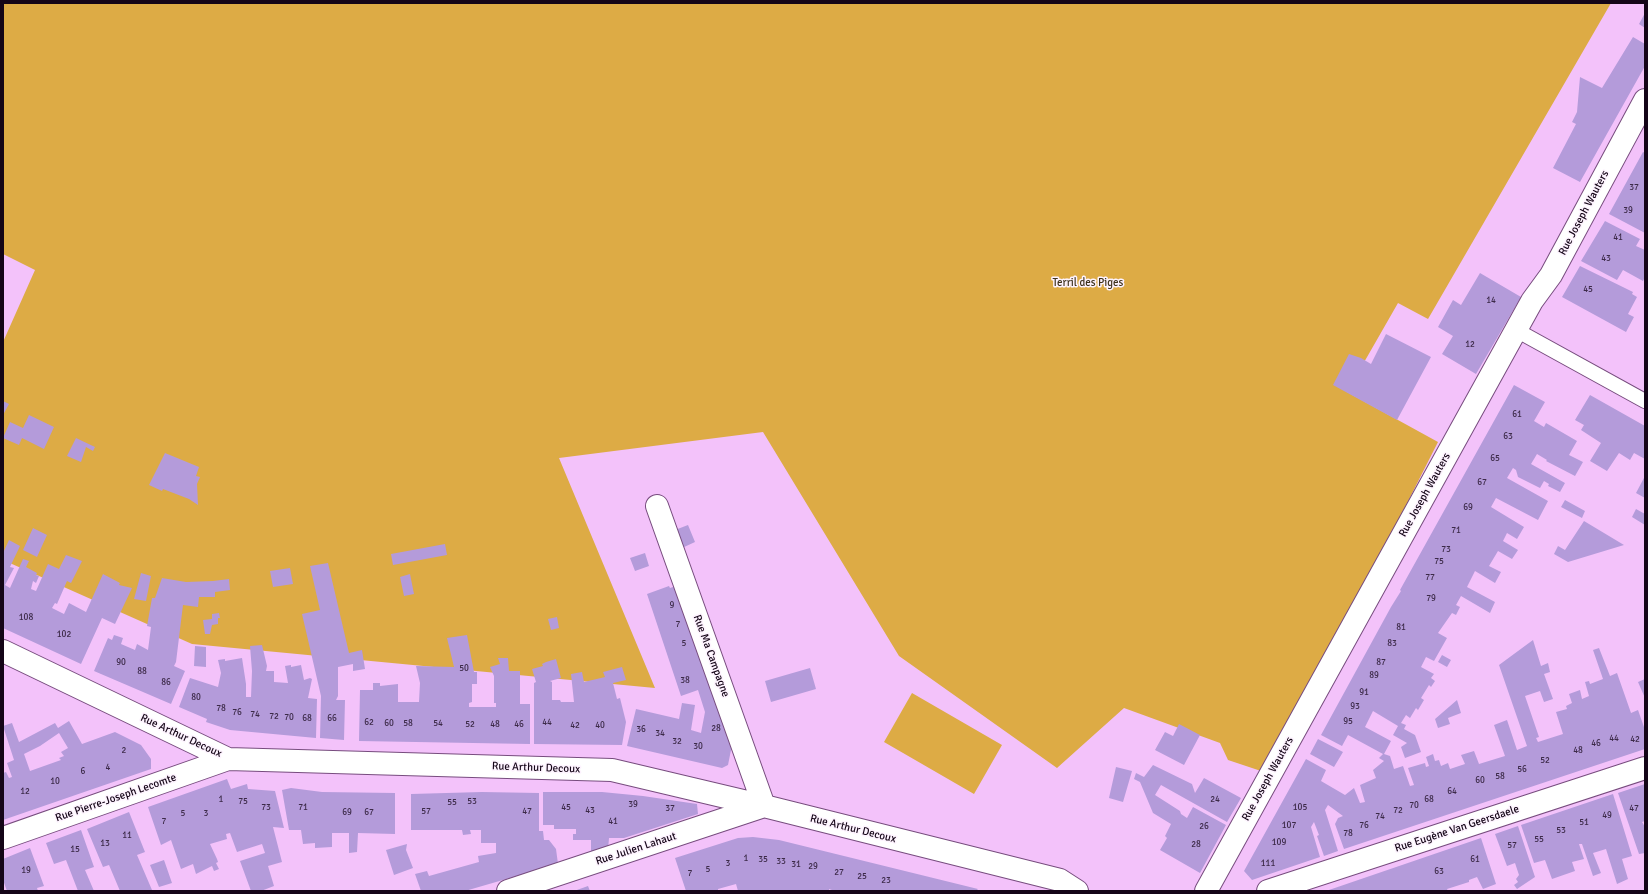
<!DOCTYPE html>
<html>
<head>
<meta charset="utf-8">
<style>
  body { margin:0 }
  #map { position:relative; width:1648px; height:894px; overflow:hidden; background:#f3c2fa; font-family:Signika,sans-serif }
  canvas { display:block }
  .frame { position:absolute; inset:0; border:4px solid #140517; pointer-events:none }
</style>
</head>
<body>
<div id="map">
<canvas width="1648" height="894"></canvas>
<div class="frame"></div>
</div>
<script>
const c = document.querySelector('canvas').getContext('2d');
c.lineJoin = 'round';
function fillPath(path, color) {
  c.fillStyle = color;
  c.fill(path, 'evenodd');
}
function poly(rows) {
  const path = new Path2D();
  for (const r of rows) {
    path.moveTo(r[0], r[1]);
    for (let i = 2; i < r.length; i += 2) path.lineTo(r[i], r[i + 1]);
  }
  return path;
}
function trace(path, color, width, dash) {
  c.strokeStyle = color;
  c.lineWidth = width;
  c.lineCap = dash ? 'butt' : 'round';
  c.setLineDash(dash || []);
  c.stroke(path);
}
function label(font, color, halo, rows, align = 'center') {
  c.font = font + ' Signika,sans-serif';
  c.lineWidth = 3;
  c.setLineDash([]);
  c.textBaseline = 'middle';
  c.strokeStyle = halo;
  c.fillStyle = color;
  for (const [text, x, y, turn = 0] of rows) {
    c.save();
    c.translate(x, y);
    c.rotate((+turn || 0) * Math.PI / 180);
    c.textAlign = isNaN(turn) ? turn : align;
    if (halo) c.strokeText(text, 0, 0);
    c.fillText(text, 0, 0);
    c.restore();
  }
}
fillPath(poly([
  [3,3,1611,3,1428,319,1398,303,1347,392,1438,442,1270,774,1228,760,1220,743,1124,708,1057,768,899,656,763,432,559,458,655,688,192,644,3,560,3,342,35,270,3,254],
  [912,693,1002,745,974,794,884,742]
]), '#ddab45');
fillPath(poly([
  [1645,13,1645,28,1639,24],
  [1633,37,1645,44,1645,66,1580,182,1553,168,1576,124,1572,122,1577,112,1580,77,1602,88],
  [1643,152,1645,153,1645,233,1609,214],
  [1605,221,1640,239,1636,246,1645,250,1645,277,1643,281,1623,270,1617,280,1581,261],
  [1580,266,1633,292,1632,294,1637,297,1628,314,1634,317,1626,332,1562,297],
  [1480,273,1521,297,1476,374,1442,354,1453,336,1438,327,1453,300,1461,305],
  [1386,334,1431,357,1397,420,1333,385,1349,354,1361,358,1371,364],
  [1514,385,1545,402,1534,421,1544,427,1546,423,1577,441,1569,455,1583,462,1575,476,1546,461,1547,460,1537,454,1531,464,1565,483,1560,492,1548,486,1549,484,1544,481,1540,488,1518,477,1516,470,1513,468,1507,478,1548,501,1538,520,1496,498,1491,507,1524,527,1517,539,1507,533,1503,541,1518,550,1512,559,1498,551,1489,566,1501,572,1495,583,1475,571,1467,587,1495,602,1490,613,1461,596,1456,605,1460,607,1456,615,1452,613,1438,633,1447,638,1434,661,1426,657,1421,667,1434,674,1431,678,1435,681,1431,687,1429,685,1421,698,1424,700,1418,710,1416,708,1410,718,1406,715,1401,723,1406,725,1404,729,1415,735,1421,752,1405,758,1401,747,1407,743,1393,735,1398,726,1373,711,1365,727,1391,741,1384,754,1390,756,1394,769,1403,766,1410,786,1414,785,1408,768,1425,763,1426,767,1429,766,1426,757,1433,754,1435,761,1439,760,1441,766,1448,763,1450,769,1465,764,1461,755,1474,751,1479,764,1505,756,1494,725,1507,720,1517,750,1527,746,1499,665,1533,640,1541,666,1548,663,1550,672,1544,674,1553,699,1544,702,1540,691,1525,696,1539,737,1536,738,1538,742,1563,734,1556,712,1567,709,1566,706,1572,703,1569,694,1580,690,1582,699,1589,696,1585,682,1589,681,1590,684,1603,679,1593,650,1599,648,1610,676,1617,673,1631,713,1638,710,1645,730,1645,749,1344,849,1335,824,1338,818,1343,816,1328,805,1325,810,1338,851,1324,856,1317,836,1319,835,1314,822,1311,827,1320,857,1252,880,1244,871,1306,759,1326,770,1321,781,1345,795,1354,788,1360,803,1365,802,1360,785,1376,778,1373,770,1384,761,1379,758,1383,754,1348,735,1342,746,1321,735,1391,607,1401,591,1400,590],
  [1590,395,1645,426,1645,459,1634,453,1630,460,1619,453,1607,471,1590,461,1601,443,1581,430,1584,425,1575,420],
  [3,401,9,404,3,415],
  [29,415,54,427,44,449,22,438,19,445,3,438,10,422,23,428],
  [76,438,95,447,93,451,86,447,81,462,67,456],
  [165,453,199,467,196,476,200,477,197,484,198,505,189,499,163,489,162,491,149,485],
  [1645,476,1645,498,1636,493],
  [1565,500,1585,511,1582,518,1561,507],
  [1636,509,1645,514,1645,525,1632,517],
  [1584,521,1624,545,1568,562,1554,554,1558,546,1565,550],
  [688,525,695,542,682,548,675,530],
  [33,528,47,535,37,557,23,550],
  [9,540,20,546,10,567,14,568,5,585,10,588,23,559,29,561,26,567,37,573,36,575,39,576,36,583,33,581,31,589,36,591,48,564,59,569,66,555,82,561,71,583,67,581,57,604,55,603,52,608,64,614,69,603,86,612,103,574,120,583,119,585,132,588,115,624,102,618,81,664,3,628,3,553],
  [445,544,447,555,393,565,391,554],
  [645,553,649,566,635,571,630,558],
  [328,563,349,653,362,650,365,669,353,671,353,664,338,667,338,696,336,700,345,700,344,740,320,738,321,696,302,614,320,610,310,566],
  [290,568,293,584,273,587,270,571],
  [141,573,151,576,146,601,134,599],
  [410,574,414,594,404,596,400,577],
  [162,578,186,582,213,581,229,579,230,590,215,592,215,597,199,597,198,607,183,605,176,662,174,666,185,671,171,704,94,671,108,638,112,640,114,635,123,638,121,644,135,650,137,644,148,650,151,627,147,626,152,598,155,598],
  [682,584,733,740,728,765,722,768,627,746,636,709,679,719,682,703,695,705,691,730,701,733,705,712,698,690,681,696,647,594,669,586,670,588],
  [219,613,220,618,218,618,218,624,212,625,210,634,205,634,203,620,212,619,212,614],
  [557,617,559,628,551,630,548,619],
  [467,635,474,672,477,672,477,684,472,684,472,702,469,703,469,707,496,707,496,703,494,703,494,676,490,667,500,664,498,658,508,658,509,671,520,671,520,704,530,704,530,744,359,741,360,690,373,690,373,683,380,683,380,686,398,684,398,702,419,702,420,683,416,666,454,667,447,638],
  [262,645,267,666,266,671,274,671,274,682,288,683,285,666,291,665,291,667,301,665,304,680,310,678,312,679,308,698,317,699,316,738,230,730,206,722,207,719,179,707,190,678,218,687,221,673,218,660,225,659,225,661,242,658,246,684,246,697,251,697,252,671,250,646],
  [195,646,206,647,206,667,194,666],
  [1442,655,1451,660,1447,667,1438,662],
  [556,659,561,678,550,681,552,682,552,700,560,700,561,702,574,702,571,674,582,672,584,682,605,677,603,672,622,667,626,680,613,683,617,699,620,698,626,722,622,745,534,744,534,683,536,682,532,669,543,666,542,664,546,662],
  [810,668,816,689,771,702,765,681],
  [1645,679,1645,698,1638,682],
  [1457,700,1461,713,1448,718,1450,724,1438,728,1435,719],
  [69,721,82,744,115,732,141,745,151,759,151,769,3,820,3,773,6,772,9,778,12,777,7,763,14,760,3,726,12,723,19,742,55,723,58,728],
  [59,733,68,748,61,752,64,756,59,758,61,760,30,771,24,754,40,746],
  [1179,724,1200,735,1184,765,1155,750,1165,732,1173,736],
  [1318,739,1343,752,1334,767,1310,754],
  [1153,765,1192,784,1195,793,1204,778,1241,798,1227,822,1161,785,1155,795,1180,811,1181,814,1187,818,1193,807,1226,825,1200,873,1160,850,1167,838,1165,836,1171,824,1153,813,1140,782,1134,779,1136,773,1144,777],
  [1116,767,1132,771,1123,802,1109,798],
  [227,779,231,789,247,784,248,789,275,791,284,828,273,827,282,862,268,866,274,886,261,891,251,891,240,861,265,853,262,844,237,852,230,833,226,834,227,839,210,844,217,859,218,862,216,863,219,869,214,871,212,866,196,874,193,864,181,869,171,840,161,845,148,807],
  [1645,784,1645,821,1642,822,1645,827,1645,853,1639,854,1618,793],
  [291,788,322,792,395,793,395,834,358,833,357,852,349,853,349,833,332,833,332,847,315,848,315,843,303,844,301,830,289,830,282,790],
  [482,792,539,793,539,831,543,831,544,840,549,840,556,849,558,864,465,891,421,891,415,874,427,871,429,876,479,862,478,856,496,853,496,843,481,843,481,830,470,830,471,834,463,835,462,830,411,830,411,794],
  [543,792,602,792,643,796,697,804,698,814,624,838,609,838,608,850,591,855,591,840,573,840,573,834,576,834,576,829,554,829,554,825,543,825],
  [1613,794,1632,856,1622,859,1628,879,1617,884,1606,849,1593,853,1601,873,1593,876,1582,844,1579,844,1584,859,1572,862,1575,871,1552,879,1545,860,1534,863,1521,825],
  [129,812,145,852,137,855,152,890,151,891,120,891,109,865,103,867,87,829],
  [1518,826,1535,877,1517,889,1514,885,1518,882,1516,879,1519,875,1515,863,1507,866,1495,834],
  [81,830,94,867,85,870,94,891,78,891,66,860,54,864,46,843],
  [753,837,779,840,978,889,976,891,835,891,829,889,829,891,738,891,736,884,718,889,718,891,686,891,675,858,738,838],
  [1481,838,1496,884,1483,889,1477,877,1469,880,1469,882,1447,889,1448,891,1326,891],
  [407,844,406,850,413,868,394,875,386,850],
  [30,848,44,886,37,888,38,891,7,891,3,880,3,859],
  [164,860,172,883,159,887,150,865],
  [588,886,590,891,574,891]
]), '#b49bda');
const lane = poly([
  [1516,330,1645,401]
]);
const street = poly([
  [3,651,228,759,612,770,764,806,1060,880,1077,891],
  [3,838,228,759],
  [508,891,764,806,657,506],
  [1206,891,1532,301,1551,275,1645,100],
  [1268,891,1645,768]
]);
trace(lane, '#774c7e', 16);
trace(street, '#774c7e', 24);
trace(lane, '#fff', 14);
trace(street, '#fff', 22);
label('9px', '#3c2a48', null, [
  ["37",1634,188],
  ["39",1628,211],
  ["41",1618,238],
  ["43",1606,259],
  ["45",1588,290],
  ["14",1491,301],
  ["12",1470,345],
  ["61",1517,415],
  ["63",1508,437],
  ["65",1495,459],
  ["67",1482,483],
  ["69",1468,508],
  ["71",1456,531],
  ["73",1446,550],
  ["75",1439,562],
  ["77",1430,578],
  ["79",1431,599],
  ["9",672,606],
  ["108",26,618],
  ["7",678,625],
  ["81",1401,628],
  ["102",64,635],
  ["5",684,644],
  ["83",1392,644],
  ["90",121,663],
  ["87",1381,663],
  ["50",464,669],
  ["88",142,672],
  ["89",1374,676],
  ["38",685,681],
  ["86",166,683],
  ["91",1364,693],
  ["80",196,698],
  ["93",1355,707],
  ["78",221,709],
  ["76",237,713],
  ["74",255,715],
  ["72",274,717],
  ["70",289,718],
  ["68",307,719],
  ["66",332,719],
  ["95",1348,722],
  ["62",369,723],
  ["44",547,723],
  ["60",389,724],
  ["58",408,724],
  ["54",438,724],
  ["52",470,725],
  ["48",495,725],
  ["46",519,725],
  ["42",575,726],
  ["40",600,726],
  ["28",716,729],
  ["36",641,730],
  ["34",660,734],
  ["44",1614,739],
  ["42",1635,740],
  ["32",677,742],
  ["46",1596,744],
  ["30",698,747],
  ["2",124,751],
  ["48",1578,751],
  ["52",1545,761],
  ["4",108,768],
  ["56",1522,770],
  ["6",83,772],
  ["58",1500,777],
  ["60",1480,781],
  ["10",55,782],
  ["12",25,792],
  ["64",1452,792],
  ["1",221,800],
  ["24",1215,800],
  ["68",1429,800],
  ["75",243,802],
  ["53",472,802],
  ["55",452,803],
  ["39",633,805],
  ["70",1414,806],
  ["73",266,808],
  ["71",303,808],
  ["45",566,808],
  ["105",1300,808],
  ["37",670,809],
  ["47",1634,809],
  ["43",590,811],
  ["72",1398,811],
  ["57",426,812],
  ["47",527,812],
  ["69",347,813],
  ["67",369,813],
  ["5",183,814],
  ["3",206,814],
  ["49",1607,816],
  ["74",1380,817],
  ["7",164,822],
  ["41",613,822],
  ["51",1584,823],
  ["107",1289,826],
  ["76",1364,826],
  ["26",1204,827],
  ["53",1561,831],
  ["78",1348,834],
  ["11",127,836],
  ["55",1539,840],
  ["109",1279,843],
  ["13",105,844],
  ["28",1196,845],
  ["57",1512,846],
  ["15",75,850],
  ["1",746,859],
  ["35",763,860],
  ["61",1475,860],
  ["33",781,862],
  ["3",728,864],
  ["111",1268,864],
  ["31",796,865],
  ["29",813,867],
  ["5",708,870],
  ["19",26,871],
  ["63",1439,872],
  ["27",839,873],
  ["7",690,874],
  ["25",862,877],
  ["23",886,881]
]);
label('11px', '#140517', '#fdf3fe', [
  ["Rue Joseph Wauters",1584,213,-62],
  ["Rue Joseph Wauters",1425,495,-61],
  ["Rue Ma Campagne",711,656,70],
  ["Rue Arthur Decoux",181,736,25],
  ["Rue Arthur Decoux",536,768,2],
  ["Rue Joseph Wauters",1268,779,-61],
  ["Rue Pierre-Joseph Lecomte",116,798,-19],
  ["Rue Arthur Decoux",853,829,14],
  ["Rue Eugène Van Geersdaele",1457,829,-18],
  ["Rue Julien Lahaut",636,849,-18]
]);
label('11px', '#3d311b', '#fdf3fe', [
  ["Terril des Piges",1088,283]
]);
</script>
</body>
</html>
